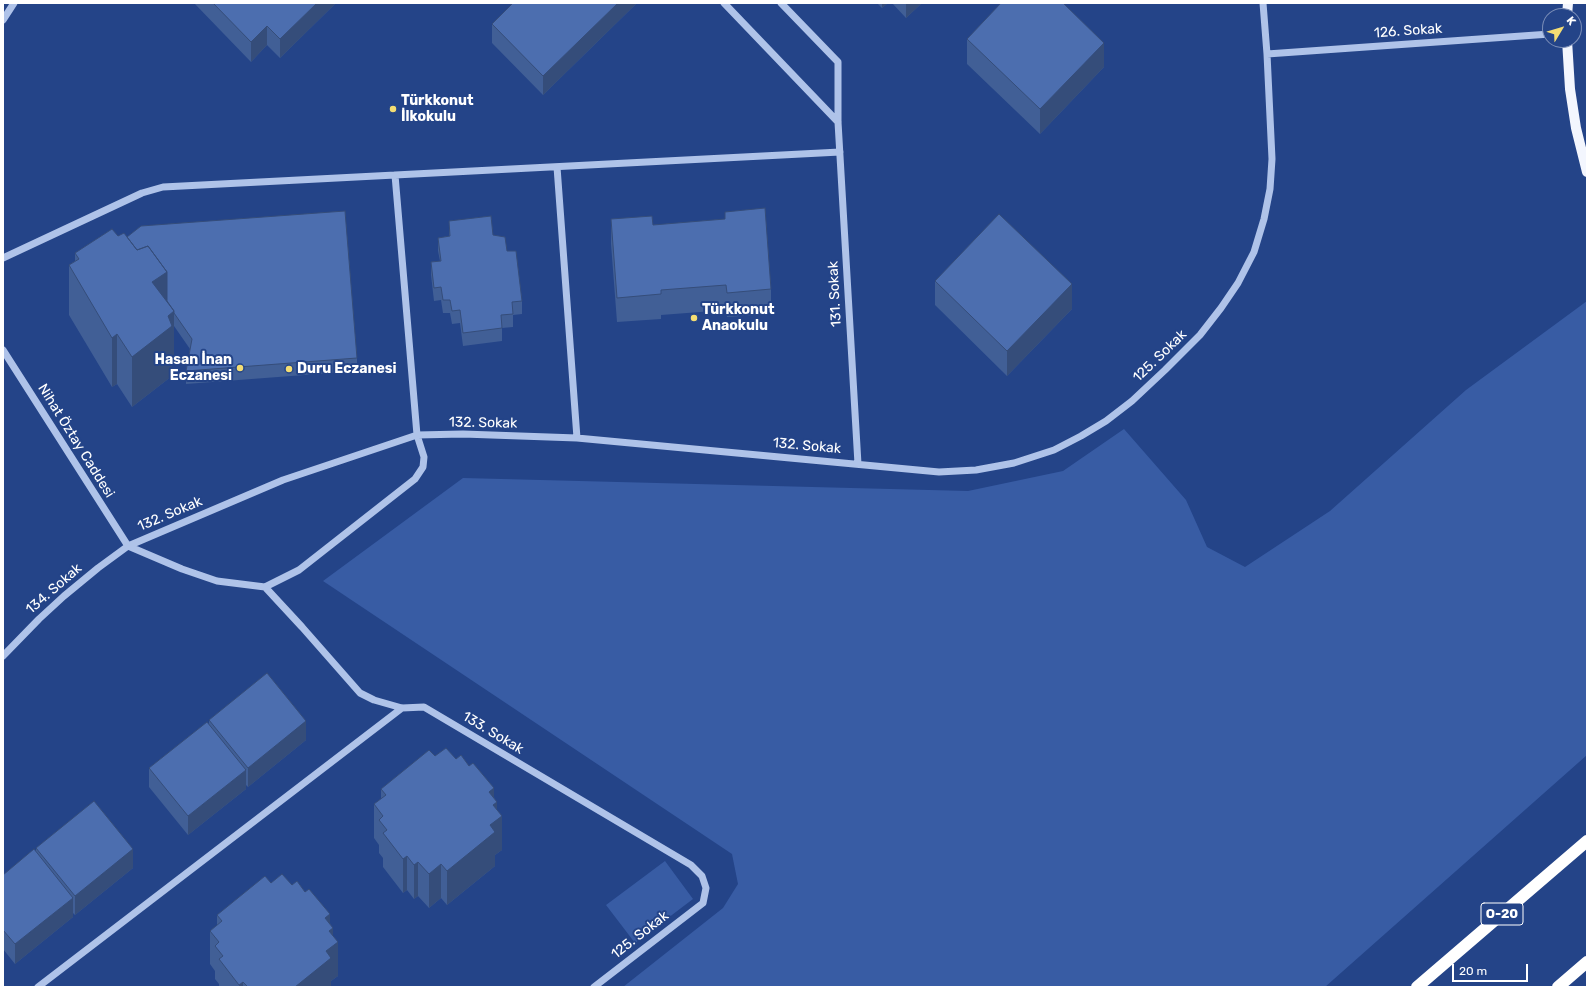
<!DOCTYPE html>
<html>
<head>
<meta charset="utf-8">
<style>
  body { margin:0 }
  #map { position:relative; width:1590px; height:990px; overflow:hidden; background:#244488; font-family:Rubik,sans-serif }
  canvas { display:block }
  .frame { position:absolute; inset:0; border:4px solid #fff; pointer-events:none }
  .north { position:absolute; left:1542px; top:8px; width:40px; height:40px; box-sizing:border-box; background:#244488; border:1px solid #7c8fb8; border-radius:50%; rotate:52deg; font-size:11px; font-weight:700; line-height:16px; text-align:center; color:#fff }
  .north::after { content:''; display:block; margin:auto; width:14px; height:18px; background:#f4dd73; clip-path:polygon(50% 0,100% 100%,50% 72%,0 100%) }
  .scale { position:absolute; left:1452px; top:964px; width:76px; height:18px; box-sizing:border-box; border:2px solid #fff; border-top:0; padding-left:5px; font-size:12px; line-height:14px; white-space:nowrap; color:#fff; -webkit-text-stroke:3px #244488; paint-order:stroke }
</style>
</head>
<body>
<div id="map">
<canvas width="1590" height="990"></canvas>
<div class="frame"></div>
<div class="north">K</div>
<div class="scale">20 m</div>
</div>
<script>
const c = document.querySelector('canvas').getContext('2d');
c.lineJoin = 'round';
function fillPath(path, color) {
  c.fillStyle = color;
  c.fill(path, 'evenodd');
}
function poly(rows) {
  const path = new Path2D();
  for (const r of rows) {
    path.moveTo(r[0], r[1]);
    for (let i = 2; i < r.length; i += 2) path.lineTo(r[i], r[i + 1]);
  }
  return path;
}
function trace(path, color, width, dash) {
  c.strokeStyle = color;
  c.lineWidth = width;
  c.lineCap = dash ? 'butt' : 'round';
  c.setLineDash(dash || []);
  c.stroke(path);
}
function label(font, color, halo, rows, align = 'center') {
  c.font = font + ' Rubik,sans-serif';
  c.lineWidth = 4;
  c.setLineDash([]);
  c.textBaseline = 'middle';
  c.strokeStyle = halo;
  c.fillStyle = color;
  for (const [text, x, y, turn = 0] of rows) {
    c.save();
    c.translate(x, y);
    c.rotate((+turn || 0) * Math.PI / 180);
    c.textAlign = isNaN(turn) ? turn : align;
    if (halo) c.strokeText(text, 0, 0);
    c.fillText(text, 0, 0);
    c.restore();
  }
}
fillPath(poly([
  [1587,301,1587,755,1325,987,623,987,723,908,738,884,732,854,323,581,463,478,968,491,1063,471,1124,429,1186,500,1207,547,1245,567,1330,511,1466,390],
  [665,861,693,899,635,943,606,905]
]), '#385ca4');
trace(poly([
  [724,3,838,122],
  [781,3,838,62,838,122,858,464],
  [3,20,14,3],
  [1267,54,1550,34],
  [557,167,577,438],
  [3,258,142,193,163,187,840,152],
  [3,350,128,546],
  [128,546,182,569,217,581,265,587,299,570,415,479,423,467,424,457,417,435,395,175],
  [265,587,302,627,360,693,374,700,402,708,424,707,691,865,702,876,706,888,703,903,594,987],
  [3,656,39,619,64,596,98,568,128,546,283,480,417,435,463,434,577,438,939,472,976,470,1014,463,1054,450,1081,436,1106,421,1132,401,1165,370,1200,335,1221,308,1238,283,1254,252,1264,219,1270,189,1272,159,1267,54,1263,3],
  [38,987,402,708]
]), '#afc3e9', 7);
trace(poly([
  [1567,16,1568,3],
  [1567,40,1570,89,1576,128,1587,172]
]), '#f3f6fe', 10);
trace(poly([
  [1417,987,1587,841],
  [1558,987,1587,962]
]), '#fff', 12);
fillPath(poly([
  [194,3,336,3,280,58,267,45,251,62],
  [637,3,543,95,492,43,492,24],
  [877,3,888,3,882,8],
  [892,3,922,3,906,18],
  [967,39,1104,67,1040,134,967,64],
  [725,212,771,289,771,314,727,317,726,310,661,315,661,319,617,322,611,244,611,219,653,225,725,219],
  [449,221,493,235,507,251,522,301,522,314,513,315,513,327,502,328,502,341,463,346,460,323,452,324,450,313,443,313,441,300,434,301,431,275,431,262,440,261,438,251,438,238,449,236],
  [127,237,357,358,357,371,186,384,186,371,190,349,174,326,174,360,172,362,172,376,132,407,117,384,112,387,69,315,69,265,75,261,75,253],
  [935,281,1072,309,1007,376,935,305],
  [209,720,306,740,248,787,246,785,246,789,188,835,149,787,149,768,209,724],
  [435,756,494,797,497,810,502,850,495,855,495,866,447,905,441,898,429,908,418,896,414,899,407,890,403,893,383,867,383,858,379,853,379,845,374,838,374,804,381,799,381,789],
  [36,848,133,868,75,915,73,913,73,917,15,964,3,949,3,875,36,852],
  [271,883,292,885,305,892,330,923,333,936,338,976,331,981,331,987,219,987,219,984,215,979,215,971,210,964,210,931,217,925,217,915]
]), '#415f96');
fillPath(poly([
  [317,3,336,3,280,58,280,39],
  [618,3,637,3,543,95,543,76],
  [882,3,888,3,882,8],
  [906,3,922,3,906,18],
  [267,26,267,45,251,62,251,42],
  [1104,43,1104,67,1040,134,1040,109],
  [167,272,167,322,152,282],
  [1072,284,1072,309,1007,376,1007,351],
  [174,311,174,360,172,362,172,376,132,407,132,357,168,316],
  [117,334,117,384,112,387,112,338],
  [306,721,306,740,248,787,248,768],
  [246,770,246,789,188,835,188,816],
  [494,788,494,804,497,802,497,819,502,816,502,850,495,855,495,866,447,905,447,871,489,792],
  [133,849,133,868,75,915,75,896],
  [407,856,407,890,403,893,403,859],
  [418,862,418,896,414,899,414,865],
  [441,864,441,898,429,908,429,874],
  [73,898,73,917,15,964,15,944],
  [330,914,330,930,333,928,333,946,338,942,338,976,331,981,331,987,295,987,325,918],
  [243,982,243,987,239,987,239,985]
]), '#354d7a');
const building = poly([
  [213,3,317,3,280,39,267,26,251,42,213,3],
  [513,3,618,3,543,76,492,24,513,3],
  [1001,3,1063,3,1104,43,1040,109,967,39,1001,3],
  [765,208,771,289,727,293,726,285,661,290,661,294,617,298,611,219,652,216,653,225,725,219,725,212,765,208],
  [345,211,357,358,186,371,192,339,174,313,174,311,167,301,167,272,148,246,137,250,127,237,141,226,345,211],
  [999,214,1072,284,1007,351,935,281,999,214],
  [491,216,493,235,505,237,507,251,516,251,522,301,512,302,513,314,501,315,502,328,463,333,460,310,452,311,450,300,443,300,441,287,434,288,431,262,441,261,438,238,450,236,449,221,491,216],
  [112,229,118,236,124,233,137,250,148,246,167,272,152,282,174,311,168,316,172,326,132,357,117,334,112,338,69,265,79,259,75,253,112,229],
  [267,673,306,721,248,768,209,720,267,673],
  [207,722,246,770,188,816,149,768,207,722],
  [446,748,456,759,461,755,469,766,473,763,494,788,489,792,497,802,493,805,502,816,490,825,495,832,447,871,441,864,429,874,418,862,414,865,407,856,403,859,383,833,387,830,379,820,383,816,374,804,386,795,381,789,429,750,435,756,446,748],
  [94,801,133,849,75,896,36,848,94,801],
  [34,849,73,898,15,944,3,930,3,875,34,849],
  [282,874,292,885,297,881,305,892,309,889,330,914,325,918,333,928,329,931,338,942,326,951,331,958,295,987,248,987,243,982,239,985,219,959,223,956,215,946,219,942,210,931,222,921,217,915,265,876,271,883,282,874]
]);
fillPath(building, '#4c6eaf');
trace(building, '#354d7a', 1);
for (const [x, y, r, color] of [
  [393,109,4,"#f4dd73"],
  [694,318,4,"#f4dd73"],
  [240,368,4,"#f4dd73"],
  [289,369,4,"#f4dd73"]
]) {
  const dot = new Path2D();
  dot.arc(x, y, r, 0, 2 * Math.PI);
  c.fillStyle = color;
  c.fill(dot);
  trace(dot, '#244488', 1.5);
}
for (const [x, y, w] of [
  [1502,914,42]
]) {
  const box = new Path2D();
  box.roundRect(x - w / 2, y - 11, w, 22, 3);
  c.fillStyle = '#244488';
  c.fill(box);
  trace(box, '#fff', 1);
}
label('bold 13px', '#fff', null, [
  ["O-20",1502,914]
]);
label('14px', '#fff', '#244488', [
  ["126. Sokak",1408,31,-4],
  ["131. Sokak",835,294,-93],
  ["125. Sokak",1160,356,-44],
  ["132. Sokak",483,423,1],
  ["Nihat Öztay Caddesi",76,441,58],
  ["132. Sokak",807,446,5],
  ["132. Sokak",170,514,-23],
  ["134. Sokak",54,589,-41],
  ["133. Sokak",493,733,31],
  ["125. Sokak",640,935,-38]
]);
label('bold 14px', '#fff', '#244488', [
  ["Türkkonut",401,101],
  ["İlkokulu",401,117],
  ["Türkkonut",702,310],
  ["Anaokulu",702,326],
  ["Hasan İnan",232,360,"right"],
  ["Eczanesi",232,376,"right"],
  ["Duru Eczanesi",297,369]
], 'left');
</script>
</body>
</html>
